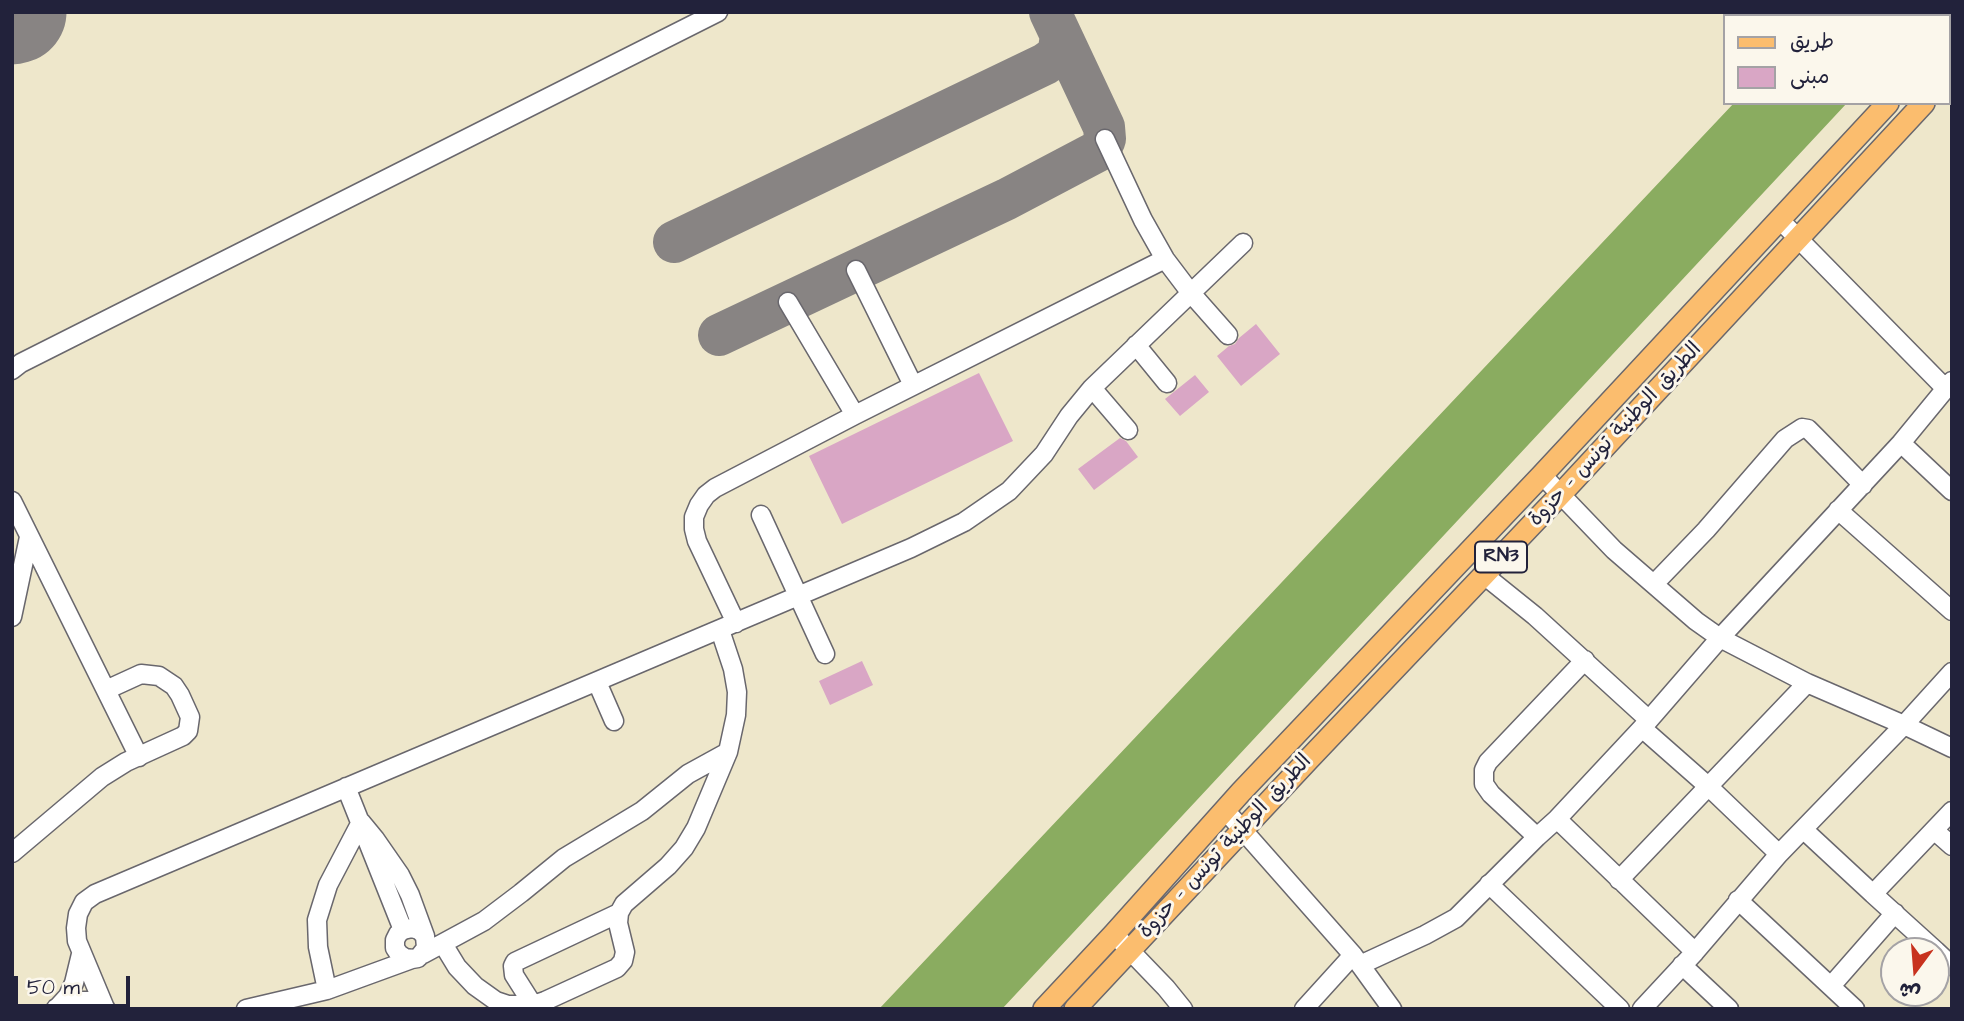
<!DOCTYPE html>
<html>
<head>
<meta charset="utf-8">
<style>
  body { margin:0 }
  #map { position:relative; width:1964px; height:1021px; overflow:hidden; background:#eee7cb; font-family:"Architects Daughter","Playpen Sans Arabic",sans-serif }
  canvas { display:block }
  .frame { position:absolute; inset:0; border:14px solid #22223b; pointer-events:none }
  .legend { position:absolute; left:1723px; top:14px; width:228px; height:91px; box-sizing:border-box; background:#fbf7ec; border:2px solid #a4a2a5; margin:0; padding:9px 12px; list-style:none; font-size:21px; color:#22223b }
  .legend li { display:flex; align-items:center; gap:14px; height:35px }
  .legend b { width:35px; border:2px solid #a4a2a5 }
  .north { position:absolute; left:1880px; top:937px; width:70px; height:70px; box-sizing:border-box; background:#fbf7ec; border:2px solid #a4a2a5; border-radius:50%; rotate:196deg; font-size:19px; font-weight:700; line-height:28px; text-align:center; color:#22223b }
  .north::after { content:''; display:block; margin:auto; width:24px; height:32px; background:#c8321e; clip-path:polygon(50% 0,100% 100%,50% 72%,0 100%) }
  .scale { position:absolute; left:14px; top:976px; width:116px; height:32px; box-sizing:border-box; border:4px solid #22223b; border-top:0; padding-left:9px; font-size:21px; line-height:24px; white-space:nowrap; color:#22223b; -webkit-text-stroke:5px #fbf7ec; paint-order:stroke }
</style>
</head>
<body>
<div id="map">
<canvas width="1964" height="1021"></canvas>
<div class="frame"></div>
<ul class="legend">
<li><b style="height:9px;background:#fbbd6e"></b>طريق</li>
<li><b style="height:19px;background:#d9a6c5"></b>مبنى</li>
</ul>
<div class="north">ش</div>
<div class="scale">50 m</div>
</div>
<script>
const c = document.querySelector('canvas').getContext('2d');
c.lineJoin = 'round';
function fillPath(path, color) {
  c.fillStyle = color;
  c.fill(path, 'evenodd');
}
function poly(rows) {
  const path = new Path2D();
  for (const r of rows) {
    path.moveTo(r[0], r[1]);
    for (let i = 2; i < r.length; i += 2) path.lineTo(r[i], r[i + 1]);
  }
  return path;
}
function trace(path, color, width, dash) {
  c.strokeStyle = color;
  c.lineWidth = width;
  c.lineCap = dash ? 'butt' : 'round';
  c.setLineDash(dash || []);
  c.stroke(path);
}
function label(font, color, halo, rows, align = 'center') {
  c.font = font + ' "Architects Daughter","Playpen Sans Arabic",sans-serif';
  c.lineWidth = 6;
  c.setLineDash([]);
  c.textBaseline = 'middle';
  c.strokeStyle = halo;
  c.fillStyle = color;
  for (const [text, x, y, turn = 0] of rows) {
    c.save();
    c.translate(x, y);
    c.rotate((+turn || 0) * Math.PI / 180);
    c.textAlign = isNaN(turn) ? turn : align;
    if (halo) c.strokeText(text, 0, 0);
    c.fillText(text, 0, 0);
    c.restore();
  }
}
fillPath(poly([
  [1820,12,1932,12,1928,16,1817,16],
  [1734,103,1847,103,1002,1009,879,1009]
]), '#8aac60');
trace(poly([
  [674,242,1045,64,1055,57,1059,49,1061,36],
  [719,335,1007,199,1100,150,1105,139,1104,127,1050,12]
]), '#888483', 42);
trace(poly([
  [12,13,15,12]
]), '#888483', 103);
fillPath(poly([
  [1256,324,1280,354,1241,386,1217,356,1229,346,1235,344,1239,338],
  [979,373,1013,441,842,524,809,456],
  [1195,375,1209,392,1180,416,1165,399],
  [1120,438,1126,441,1138,457,1094,490,1078,469],
  [862,661,873,685,830,705,819,681]
]), '#d9a6c5');
const minor = poly([
  [1105,139,1143,220,1165,259,1190,292,1228,335],
  [1779,219,1945,388],
  [856,270,913,385],
  [788,302,855,415],
  [1136,345,1167,383],
  [12,370,21,363,718,12],
  [1092,388,1128,430],
  [1901,443,1952,491],
  [1542,475,1614,550,1696,621,1720,638,1807,683,1904,725,1952,748],
  [12,501,139,757],
  [1838,510,1952,611],
  [761,515,825,654],
  [1484,575,1535,616,1649,720],
  [1654,584,1706,530,1785,439,1802,428,1808,429,1816,437,1863,485],
  [12,617,29,537],
  [736,623,697,541,694,529,694,517,699,505,706,495,715,488,855,415,1165,259],
  [597,682,614,721],
  [1642,728,1709,787,1779,854],
  [346,787,403,930],
  [1225,810,1353,955,1392,1009],
  [1557,819,1695,952],
  [361,822,375,839,400,875,410,895,425,936,426,948,418,958,412,959,405,958,399,954,395,948,395,940,398,934,403,930,412,928,419,930,425,936],
  [1804,830,1873,894],
  [1935,831,1952,846],
  [1537,837,1491,794,1484,784,1484,770,1488,762,1585,660],
  [12,853,102,777,126,762,183,736,188,731,190,717,180,695,174,686,159,676,141,674,106,690],
  [1619,880,1807,683],
  [1489,884,1620,1009],
  [1738,900,1855,1009],
  [1114,934,1166,988,1183,1009],
  [443,944,457,967,475,986,496,1001,508,1005,533,1005,545,1001,617,968,623,961,625,952,618,923,619,913,624,904,668,866,684,848,696,828,728,752,736,715,737,692,733,669,720,630],
  [1936,951,1873,894,1952,811],
  [1936,951,1952,966],
  [423,954,484,921,521,893,564,858,642,811,688,774,728,752],
  [1360,965,1425,935,1456,918,1537,837,1557,819,1642,728,1720,638,1901,443,1952,381],
  [1682,965,1729,1009],
  [1831,986,1895,913],
  [327,990,318,947,317,920,328,885,361,822],
  [533,1005,514,975,513,966,515,962,619,913],
  [58,1007,68,996,74,983,81,954],
  [56,1008,73,1001,90,1001,106,1009],
  [105,1008,77,941,76,928,78,914,84,902,95,894,798,596,911,548,964,522,1009,491,1044,454,1069,416,1092,388,1243,243],
  [246,1009,327,990,412,959],
  [1304,1009,1353,955],
  [1642,1009,1695,952,1779,854,1904,725,1952,672]
]);
const major = poly([
  [1948,36,1952,32],
  [1948,78,1952,74],
  [1044,1009,1114,934,1241,792,1542,475,1888,103],
  [1075,1009,1308,760,1560,495,1924,103]
]);
trace(minor, '#69676d', 21);
trace(major, '#69676d', 24);
trace(minor, '#fff', 18);
trace(major, '#fbbd6e', 21);
for (const [x, y, w] of [
  [1501,557,52]
]) {
  const box = new Path2D();
  box.roundRect(x - w / 2, y - 15.5, w, 31, 5);
  c.fillStyle = '#fbf7ec';
  c.fill(box);
  trace(box, '#22223b', 2);
}
label('bold 19px', '#22223b', null, [
  ["RN3",1501,557]
]);
label('21px', '#22223b', '#fbf7ec', [
  ["الطريق الوطنية تونس - حزوة",1616,435,-47],
  ["الطريق الوطنية تونس - حزوة",1226,847,-47]
]);
</script>
</body>
</html>
